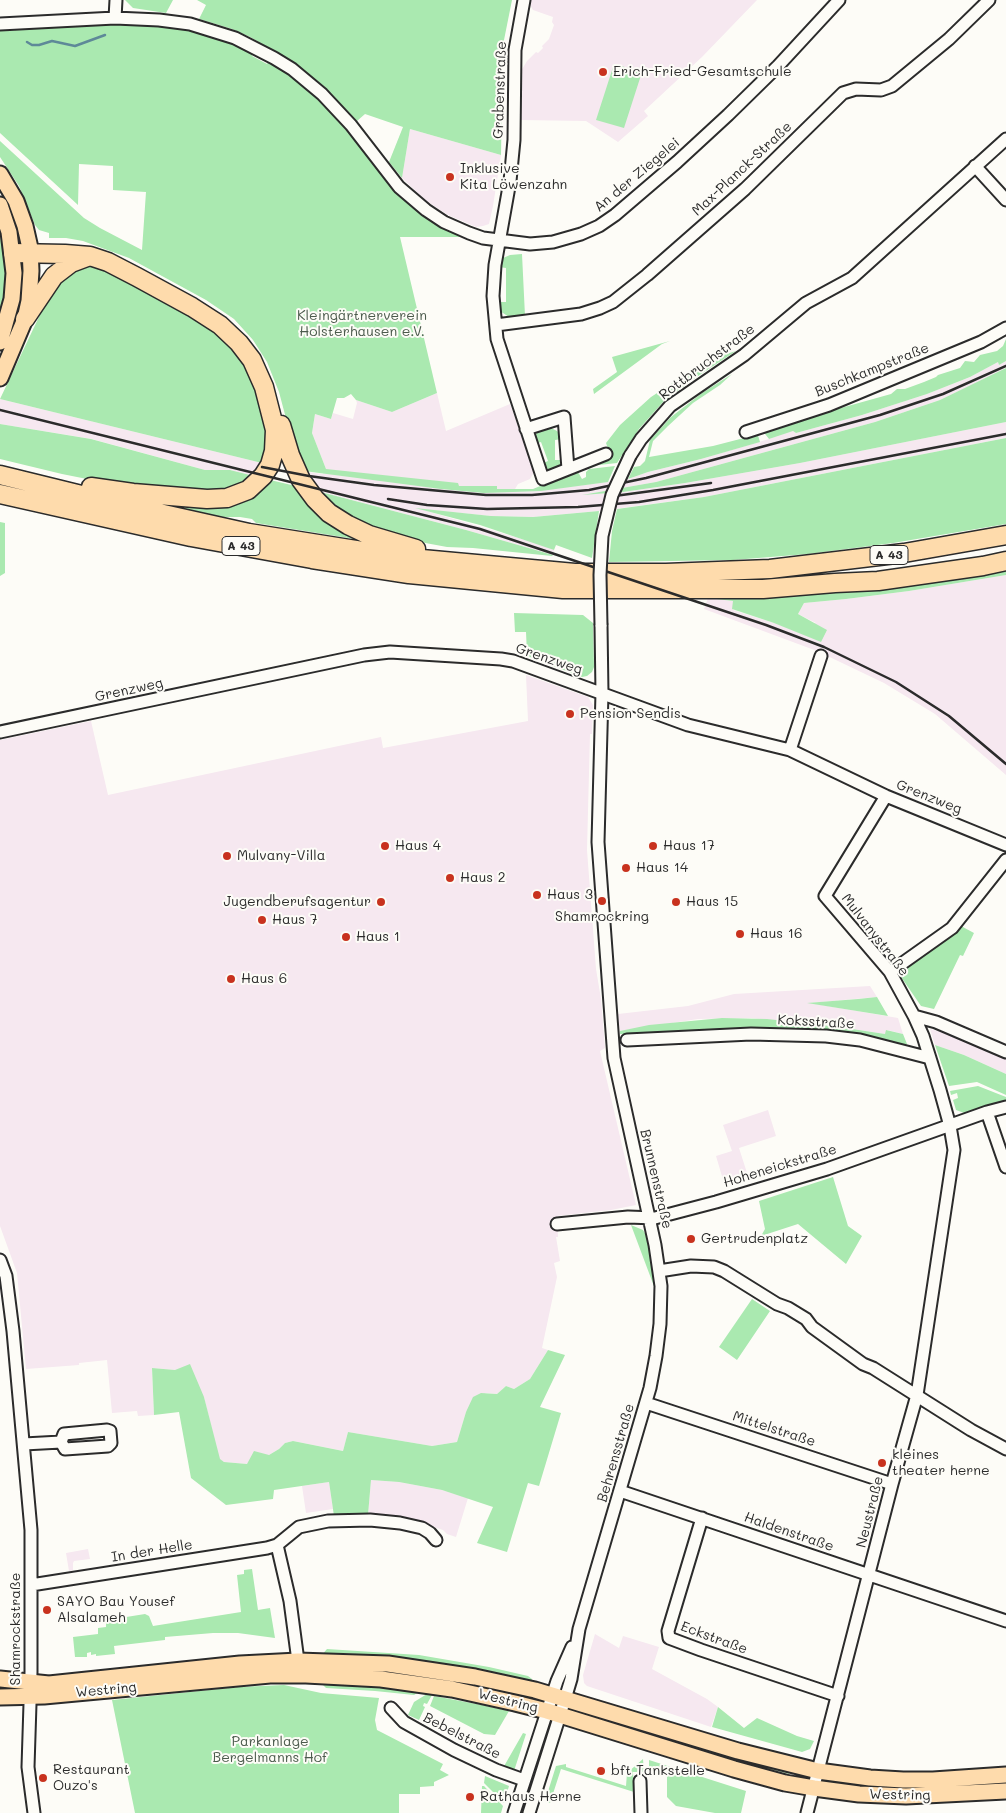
<!DOCTYPE html>
<html>
<head>
<meta charset="utf-8">
<style>
  body { margin:0 }
  canvas { display:block; background:#fdfcf7 }
</style>
</head>
<body>
<canvas width="1006" height="1813"></canvas>
<script>
const c = document.querySelector('canvas').getContext('2d');
c.lineJoin = 'round';
function fillPath(path, color) {
  c.fillStyle = color;
  c.fill(path, 'evenodd');
}
function poly(rows) {
  const path = new Path2D();
  for (const r of rows) {
    path.moveTo(r[0], r[1]);
    for (let i = 2; i < r.length; i += 2) path.lineTo(r[i], r[i + 1]);
  }
  return path;
}
function trace(path, color, width, dash) {
  c.strokeStyle = color;
  c.lineWidth = width;
  c.lineCap = dash ? 'butt' : 'round';
  c.setLineDash(dash || []);
  c.stroke(path);
}
function label(font, color, halo, rows, align = 'center') {
  c.font = font + ' Mali,sans-serif';
  c.lineWidth = 4;
  c.setLineDash([]);
  c.textBaseline = 'middle';
  c.strokeStyle = halo;
  c.fillStyle = color;
  for (const [text, x, y, turn = 0] of rows) {
    c.save();
    c.translate(x, y);
    c.rotate((+turn || 0) * Math.PI / 180);
    c.textAlign = isNaN(turn) ? turn : align;
    if (halo) c.strokeText(text, 0, 0);
    c.fillText(text, 0, 0);
    c.restore();
  }
}
fillPath(poly([
  [531,0,757,0,702,57,644,111,648,116,618,142,586,121,520,120,521,71,527,61,536,52,538,53,543,48,542,46,549,39,554,25,552,22,553,17,533,10,530,5],
  [410,129,501,155,493,206,489,224,483,226,476,227,448,215,425,200,402,178],
  [1006,361,1006,368,985,379,940,400,875,422,656,482,589,494,623,492,685,483,800,463,1006,422,1006,438,704,497,599,511,533,517,491,516,420,509,539,544,554,550,553,555,466,530,321,492,307,472,323,474,326,469,312,433,315,414,331,419,333,413,353,419,357,403,356,400,392,412,437,393,446,431,510,404,534,472,530,479,518,484,515,489,552,489,628,479,648,472,701,459,769,439,786,433,793,431,796,433,862,415,927,394,970,377,998,362,999,365],
  [0,399,262,463,253,476,230,470,205,470,92,439,0,424],
  [1006,575,1006,775,935,714,884,683,817,651,704,609,708,598,733,601,733,610,774,623,816,623,798,614,804,603,846,599,909,591],
  [526,675,588,697,593,705,592,734,590,734,587,850,596,969,601,999,605,1048,600,1051,636,1205,611,1210,557,1216,558,1237,556,1237,560,1261,554,1263,557,1277,542,1348,548,1350,530,1379,514,1389,506,1386,497,1394,486,1393,466,1412,457,1442,432,1446,348,1432,343,1451,293,1441,285,1443,279,1449,269,1455,247,1464,224,1462,219,1459,204,1397,175,1370,152,1368,154,1415,138,1416,137,1411,112,1413,107,1360,79,1363,79,1365,26,1369,17,1273,0,1226,0,740,91,721,108,795,381,737,383,748,528,721],
  [870,986,877,997,810,1003,898,1018,903,1034,887,1030,885,1034,839,1027,751,1018,698,1019,620,1031,618,1014,688,1006,734,994],
  [930,1029,946,1033,1006,1058,1006,1074,964,1055,935,1045],
  [768,1110,776,1136,739,1148,748,1176,724,1183,716,1156,732,1151,723,1125],
  [371,1480,399,1482,442,1490,468,1498,456,1537,447,1534,443,1530,419,1522,368,1515],
  [329,1482,333,1509,306,1513,302,1486],
  [88,1549,90,1559,74,1561,73,1563,73,1570,69,1571,66,1553],
  [595,1634,619,1648,623,1636,659,1647,652,1669,707,1699,718,1707,711,1727,587,1686,584,1683,583,1675]
]), '#f6e8f0');
fillPath(poly([
  [125,0,173,0,166,13,133,8],
  [197,0,512,0,503,45,501,155,410,129,402,178,389,162,403,127,365,114,357,121,325,87,292,61,250,37,232,29,199,19,206,5],
  [127,23,159,25,196,31,215,37,253,52,252,56,267,64,269,61,285,72,311,92,343,124,390,184,410,205,433,223,462,237,400,237,437,393,392,412,356,400,351,394,344,398,337,398,331,419,315,414,312,433,326,469,458,483,459,486,497,486,497,489,533,489,567,475,578,472,582,479,586,477,586,472,589,469,615,466,608,482,541,491,484,493,441,489,304,471,292,441,279,392,267,362,253,340,234,319,206,300,129,258,83,241,66,238,49,238,49,233,39,230,35,225,19,186,0,157,0,141,84,218,100,228,142,250,146,192,113,190,113,166,79,164,78,205,0,133,0,31],
  [614,64,642,72,624,128,596,120],
  [0,236,6,268,4,293,0,314],
  [522,254,525,316,509,317,500,311,499,302,506,302,506,268,499,267,503,258,510,255],
  [90,262,198,318,238,351,257,386,269,443,262,463,0,399,56,281],
  [1006,339,1006,361,999,365,998,362,970,377,927,394,862,415,796,433,793,431,769,439,762,430,891,394,897,389,905,389,924,382,936,377,938,375,960,368,965,361,974,362,980,355,997,351,1003,346],
  [670,341,662,344,594,394,593,389,617,372,612,357],
  [736,351,692,380,664,401,639,429,617,463,590,466,611,457,606,443,620,425,651,397,694,369,697,371,711,364,720,356],
  [1006,368,1006,422,800,463,685,483,623,492,582,495,656,482,875,422,940,400],
  [732,374,720,385,693,403,668,426,653,441,649,457,713,446,744,438,744,436,757,432,760,442,701,459,648,472,628,479,634,467,640,466,645,461,650,440,671,417,702,393],
  [0,424,91,439,205,470,230,470,254,476,235,489,191,491,107,483,62,474,0,459],
  [549,427,557,431,561,435,562,439,555,440,555,460,562,460,559,466,550,470,544,467,541,464,548,461,541,442,535,444,534,441,536,434,540,429],
  [1006,438,1006,524,893,543,808,554,733,560,609,562,612,531,617,509,704,497],
  [266,479,300,487,367,541,256,523,252,519,240,517,223,517,155,502,189,503],
  [317,491,466,530,553,555,552,556,473,548,447,547,393,537,341,513],
  [415,508,491,516,533,517,599,511,592,558,556,545,554,550,480,525],
  [0,522,5,523,5,573,0,576],
  [1006,564,1006,575,909,591,846,599,804,603,798,614,827,630,821,642,774,623,732,609,733,601,708,598,806,591],
  [514,613,583,615,593,623,594,667,592,672,587,676,582,677,530,657,527,654,526,632,515,632],
  [961,926,974,933,963,956,960,955,934,1009,921,1006,899,974,905,965],
  [877,997,888,1016,807,1003,858,999],
  [722,1018,767,1019,839,1027,885,1034,886,1030,903,1034,907,1044,905,1046,882,1041,644,1034,624,1036,623,1034,620,1034,620,1031,649,1025],
  [935,1045,964,1055,1006,1074,1006,1095,977,1082,949,1086],
  [978,1086,1006,1097,1006,1102,985,1107,967,1114,956,1110,953,1100,958,1098,957,1093,951,1095,950,1091],
  [833,1177,848,1226,862,1236,846,1264,798,1224,761,1236,765,1229,759,1201],
  [631,1225,643,1230,649,1240,655,1289],
  [752,1299,770,1311,737,1360,719,1347],
  [548,1350,565,1355,540,1407,561,1413,539,1486,528,1483,507,1552,477,1543,493,1507,442,1490,399,1482,371,1480,368,1515,334,1516,329,1482,274,1490,273,1499,226,1505,191,1478,179,1412,154,1415,152,1368,175,1370,190,1364,204,1397,220,1459,224,1462,247,1464,254,1451,269,1455,279,1449,285,1443,293,1441,343,1451,348,1432,432,1446,457,1442,466,1412,473,1397,481,1393,497,1394,506,1386,514,1389,530,1379],
  [252,1569,258,1610,270,1608,275,1638,238,1633,213,1633,165,1637,165,1640,114,1646,115,1654,96,1656,96,1654,91,1655,91,1652,87,1653,87,1657,75,1657,73,1637,98,1634,98,1628,106,1627,106,1623,120,1618,145,1614,149,1616,153,1626,241,1612,237,1575,244,1574,244,1570],
  [327,1649,419,1655,489,1667,528,1676,532,1679,531,1683,514,1679,509,1675,493,1672,387,1656,340,1653,320,1657],
  [322,1684,374,1687,419,1692,414,1695,375,1691,326,1688],
  [284,1685,321,1693,379,1698,375,1720,377,1730,443,1764,440,1770,449,1775,434,1782,434,1786,420,1787,420,1794,399,1794,399,1813,135,1813,112,1700,238,1687],
  [427,1694,432,1695,427,1704,424,1703,423,1706,425,1707,419,1720,408,1715,414,1702],
  [434,1696,482,1705,509,1711,495,1735,484,1734,430,1706],
  [718,1707,744,1728,757,1718,797,1736,814,1741,810,1749,802,1752,712,1727],
  [582,1713,631,1729,789,1770,789,1774,630,1732,581,1716],
  [523,1733,526,1734,514,1771,503,1768],
  [643,1759,644,1772,633,1772,634,1792,561,1769,550,1803,545,1801,556,1766,566,1764,566,1767,626,1786,627,1773],
  [649,1760,746,1791,741,1813,715,1813,676,1806,667,1797,667,1770,649,1770],
  [485,1776,509,1786,504,1803,484,1783],
  [482,1786,484,1786,503,1806,501,1813,481,1813]
]), '#aae9b0');
trace(poly([
  [27,42,32,45,39,45,52,41,75,46,105,35]
]), '#5e8998', 2.5);
const minor = poly([
  [524,0,515,50,514,140,510,181,495,265,493,296,497,339,543,479,606,454],
  [115,18,116,0],
  [0,24,115,18,159,20,190,24,235,38,274,58,292,69,322,94,351,125,399,187,426,210,444,222,469,233,483,238,530,244,553,242,581,234,599,226,615,215,677,162,728,115,778,66,839,0],
  [975,166,1006,200],
  [496,325,581,314,600,308,613,302,647,275,745,189,843,93,856,89,881,90,892,86,949,39,989,0],
  [526,429,564,417,568,469],
  [746,432,829,405,981,342,1006,328],
  [630,456,641,439,670,406,744,355,806,303,852,278,1006,139],
  [0,732,364,655,390,652,501,659,513,661,688,725,790,750,886,796,1006,845],
  [790,750,821,656],
  [890,972,952,928,1006,860],
  [914,1016,936,1022,1006,1052],
  [627,1040,751,1034,826,1036,860,1040,930,1058],
  [987,1112,1006,1167],
  [557,1224,628,1217,655,1218,716,1202,827,1169,987,1112,1006,1107],
  [0,1260,6,1276,13,1331,31,1530,31,1672,28,1767,34,1813],
  [659,1271,691,1266,714,1267,724,1271,777,1304,788,1308,806,1319,812,1327,863,1364,873,1368,971,1430,1006,1449],
  [646,1403,892,1484],
  [107,1430,110,1431,111,1443,108,1446,65,1449,61,1442,64,1434,107,1430],
  [24,1444,61,1442],
  [620,1491,1006,1621],
  [702,1518,668,1631,669,1638,701,1650,838,1696],
  [277,1545,290,1601,298,1661],
  [31,1585,267,1548,277,1545,299,1527,328,1521,370,1520,400,1523,422,1528,430,1533,436,1540],
  [391,1708,404,1722,454,1750,496,1770,524,1780],
  [640,1781,641,1813],
  [514,1813,557,1681,572,1647],
  [529,1813,565,1699,571,1679,579,1629,650,1388,656,1356,660,1324,661,1286,655,1245,614,1058,598,842,602,693,601,625],
  [807,1813,892,1484,917,1395,954,1150,950,1126,940,1090,923,1036,914,1016,890,972,825,896,886,796]
]);
const major = poly([
  [0,174,16,201,25,226,30,248,31,271,29,301,25,319,0,378],
  [0,205,9,232,14,273,12,299,0,342],
  [0,1679,49,1684,240,1664,298,1661,388,1664,475,1677,535,1690,738,1751,818,1771,870,1778,903,1780,933,1780,1006,1775],
  [0,1697,44,1696,270,1675,306,1675,381,1679,452,1689,515,1703,547,1711,734,1769,785,1783,814,1788,859,1794,906,1796,1006,1791]
]);
const highway = poly([
  [13,253,65,254,90,256,108,262,137,277,192,307,220,325,239,343,252,360,264,387,275,430,274,451,270,465,263,476,248,490,227,498,207,499,133,493,91,487],
  [25,319,54,276,71,263,87,257],
  [281,425,290,455,301,480,315,499,329,513,348,525,369,535,416,549],
  [0,475,114,503,249,533,400,557,575,573,666,573,770,569,904,553,1006,535],
  [0,494,191,537,312,559,409,574,563,589,763,589,835,583,878,581,983,566,1006,561]
]);
trace(minor, '#2b2b2b', 15);
trace(major, '#2b2b2b', 19);
trace(highway, '#2b2b2b', 21);
trace(minor, '#fdfcf7', 11);
trace(major, '#fedbac', 15);
trace(highway, '#fedbac', 18);
trace(poly([
  [0,410,480,529,766,625,824,647,896,682,949,716,1006,764],
  [262,467,309,476,374,485,486,495,532,495,589,490,646,478,880,415,943,394,1006,366],
  [607,497,711,483],
  [388,499,427,505,487,509,578,507,639,502,713,490,1006,434]
]), '#2b2b2b', 2.5);
const minorBridge = poly([
  [601,625,600,575,602,536,612,495,630,456]
]);
trace(minorBridge, '#2b2b2b', 15, []);
trace(minorBridge, '#fdfcf7', 11);
for (const [x, y, r, color] of [
  [603,72,5,"#c8321e"],
  [450,177,5,"#c8321e"],
  [570,714,5,"#c8321e"],
  [385,846,5,"#c8321e"],
  [653,846,5,"#c8321e"],
  [227,856,5,"#c8321e"],
  [626,868,5,"#c8321e"],
  [450,878,5,"#c8321e"],
  [537,895,5,"#c8321e"],
  [602,901,5,"#c8321e"],
  [381,902,5,"#c8321e"],
  [676,902,5,"#c8321e"],
  [262,920,5,"#c8321e"],
  [740,934,5,"#c8321e"],
  [346,937,5,"#c8321e"],
  [231,979,5,"#c8321e"],
  [691,1239,5,"#c8321e"],
  [882,1463,5,"#c8321e"],
  [47,1610,5,"#c8321e"],
  [601,1771,5,"#c8321e"],
  [43,1778,5,"#c8321e"],
  [470,1797,5,"#c8321e"]
]) {
  const dot = new Path2D();
  dot.arc(x, y, r, 0, 2 * Math.PI);
  c.fillStyle = color;
  c.fill(dot);
  trace(dot, '#fdfcf7', 2);
}
for (const [x, y, w] of [
  [241,546,38],
  [889,555,38]
]) {
  const box = new Path2D();
  box.roundRect(x - w / 2, y - 9.5, w, 19, 4);
  c.fillStyle = '#fdfcf7';
  c.fill(box);
  trace(box, '#2b2b2b', 1);
}
label('bold 12px', '#2b2b2b', null, [
  ["A 43",241,546],
  ["A 43",889,555]
]);
label('14px', '#2b2b2b', '#fdfcf7', [
  ["Erich-Fried-Gesamtschule",613,72],
  ["Inklusive",460,169],
  ["Kita Löwenzahn",460,185],
  ["Pension Sendis",580,714],
  ["Haus 4",395,846],
  ["Haus 17",663,846],
  ["Mulvany-Villa",237,856],
  ["Haus 14",636,868],
  ["Haus 2",460,878],
  ["Haus 3",547,895],
  ["Jugendberufsagentur",371,902,"right"],
  ["Haus 15",686,902],
  ["Shamrockring",602,917,"center"],
  ["Haus 7",272,920],
  ["Haus 16",750,934],
  ["Haus 1",356,937],
  ["Haus 6",241,979],
  ["Gertrudenplatz",701,1239],
  ["kleines",892,1455],
  ["theater herne",892,1471],
  ["SAYO Bau Yousef",57,1602],
  ["Alsalameh",57,1618],
  ["Restaurant",53,1770],
  ["Ouzo's",53,1786],
  ["bft Tankstelle",611,1771],
  ["Rathaus Herne",480,1797]
], 'left');
label('14px', '#2b2b2b', '#fdfcf7', [
  ["Grabenstraße",500,90,-88],
  ["Max-Planck-Straße",742,169,-43],
  ["An der Ziegelei",637,175,-40],
  ["Rottbruchstraße",707,362,-37],
  ["Buschkampstraße",872,370,-22],
  ["Grenzweg",549,659,19],
  ["Grenzweg",129,690,-12],
  ["Grenzweg",929,797,22],
  ["Mulvanystraße",875,935,52],
  ["Koksstraße",816,1022,3],
  ["Hoheneickstraße",780,1166,-17],
  ["Brunnenstraße",656,1179,77],
  ["Mittelstraße",774,1429,18],
  ["Behrensstraße",616,1453,-74],
  ["Neustraße",870,1512,-76],
  ["Haldenstraße",789,1532,19],
  ["In der Helle",152,1551,-9],
  ["Shamrockstraße",16,1629,-90],
  ["Eckstraße",714,1638,20],
  ["Westring",106,1690,-5],
  ["Westring",508,1701,14],
  ["Bebelstraße",462,1736,27],
  ["Westring",900,1795,1]
]);
label('14px', '#4b5a4c', '#fdfcf7', [
  ["Kleingärtnerverein",362,316],
  ["Holsterhausen e.V.",362,332],
  ["Parkanlage",270,1742],
  ["Bergelmanns Hof",270,1758]
]);
</script>
</body>
</html>
